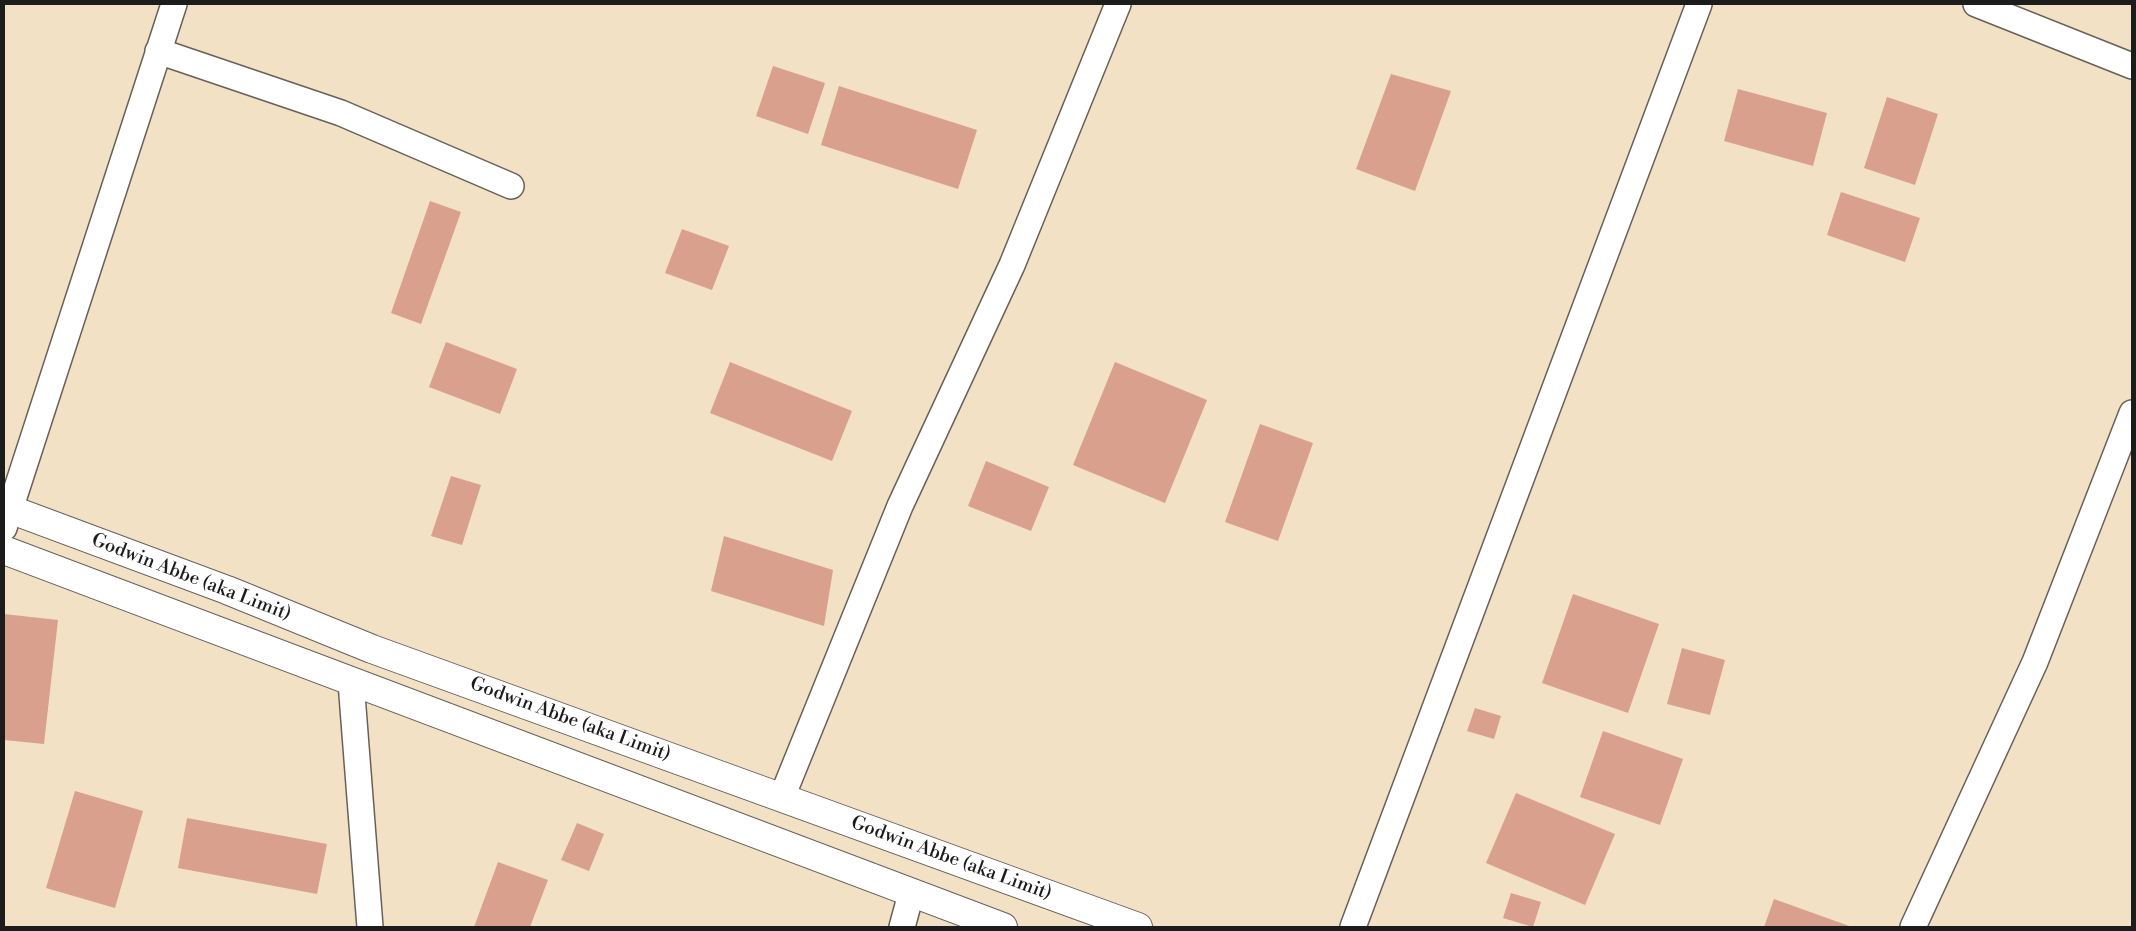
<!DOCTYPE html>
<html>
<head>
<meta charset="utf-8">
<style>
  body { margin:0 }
  #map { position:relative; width:2136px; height:931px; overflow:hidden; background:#f2e1c5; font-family:"Libre Bodoni",serif }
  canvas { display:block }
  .frame { position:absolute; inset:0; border:5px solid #1c1c1c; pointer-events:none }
</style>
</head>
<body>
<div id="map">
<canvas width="2136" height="931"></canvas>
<div class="frame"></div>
</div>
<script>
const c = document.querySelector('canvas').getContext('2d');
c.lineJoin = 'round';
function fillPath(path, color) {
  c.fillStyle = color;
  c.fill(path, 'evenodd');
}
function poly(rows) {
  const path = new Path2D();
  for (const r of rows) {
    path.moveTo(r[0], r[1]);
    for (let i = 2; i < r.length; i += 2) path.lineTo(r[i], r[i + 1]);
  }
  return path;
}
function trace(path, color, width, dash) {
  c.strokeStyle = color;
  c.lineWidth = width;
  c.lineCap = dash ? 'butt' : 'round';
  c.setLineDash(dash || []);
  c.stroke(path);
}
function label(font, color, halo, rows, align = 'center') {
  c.font = font + ' "Libre Bodoni",serif';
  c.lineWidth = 5;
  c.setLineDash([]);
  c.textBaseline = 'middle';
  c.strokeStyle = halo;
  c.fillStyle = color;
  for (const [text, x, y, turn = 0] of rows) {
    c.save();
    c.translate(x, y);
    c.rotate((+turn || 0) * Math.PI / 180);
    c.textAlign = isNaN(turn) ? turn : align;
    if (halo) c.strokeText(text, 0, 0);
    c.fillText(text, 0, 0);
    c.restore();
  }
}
fillPath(poly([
  [773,66,825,83,808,134,756,116],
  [1391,74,1451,91,1415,191,1356,169],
  [839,86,977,130,958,189,821,145],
  [1738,89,1827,113,1813,166,1724,141],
  [1887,97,1938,114,1915,185,1864,168],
  [1841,192,1920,218,1905,262,1827,235],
  [430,201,461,212,421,324,391,313],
  [682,229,729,246,712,290,665,273],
  [446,342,517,369,500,414,429,387],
  [730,362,852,411,832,461,710,413],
  [1115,362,1207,400,1165,503,1073,465],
  [1260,424,1313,443,1278,541,1225,522],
  [986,461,1049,487,1031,531,968,506],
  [451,476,481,485,462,545,431,536],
  [724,536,833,570,824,626,711,591],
  [1573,594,1659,624,1628,713,1542,683],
  [4,614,58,620,44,744,4,740],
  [1682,648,1725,660,1710,715,1667,704],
  [1475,708,1501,716,1494,739,1467,731],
  [1603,731,1683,759,1660,825,1580,797],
  [75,791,143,811,115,908,46,888],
  [1516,793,1615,834,1585,905,1486,863],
  [187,818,327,844,317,894,178,868],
  [577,823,604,834,589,871,561,860],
  [498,862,548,880,530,927,474,927],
  [1511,893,1541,902,1533,927,1503,918],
  [1774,899,1852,927,1764,927]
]), '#d9a08d');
const street = poly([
  [1976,4,2132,66],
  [158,51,341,113,511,186],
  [4,528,174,4],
  [351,682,370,927],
  [782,797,900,506,1012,265,1118,4],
  [902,927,911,894],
  [1353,927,1699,4],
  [1913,927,2035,662,2132,413]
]);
const secondary = poly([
  [4,507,227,590,372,649,1138,927],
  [4,550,1003,927]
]);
trace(street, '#676157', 28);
trace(secondary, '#676157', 30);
trace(street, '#fff', 25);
trace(secondary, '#fff', 28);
label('19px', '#1c1c1c', '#fff', [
  ["Godwin Abbe (aka Limit)",191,578,21],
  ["Godwin Abbe (aka Limit)",570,720,20],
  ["Godwin Abbe (aka Limit)",951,859,20]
]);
</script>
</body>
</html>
